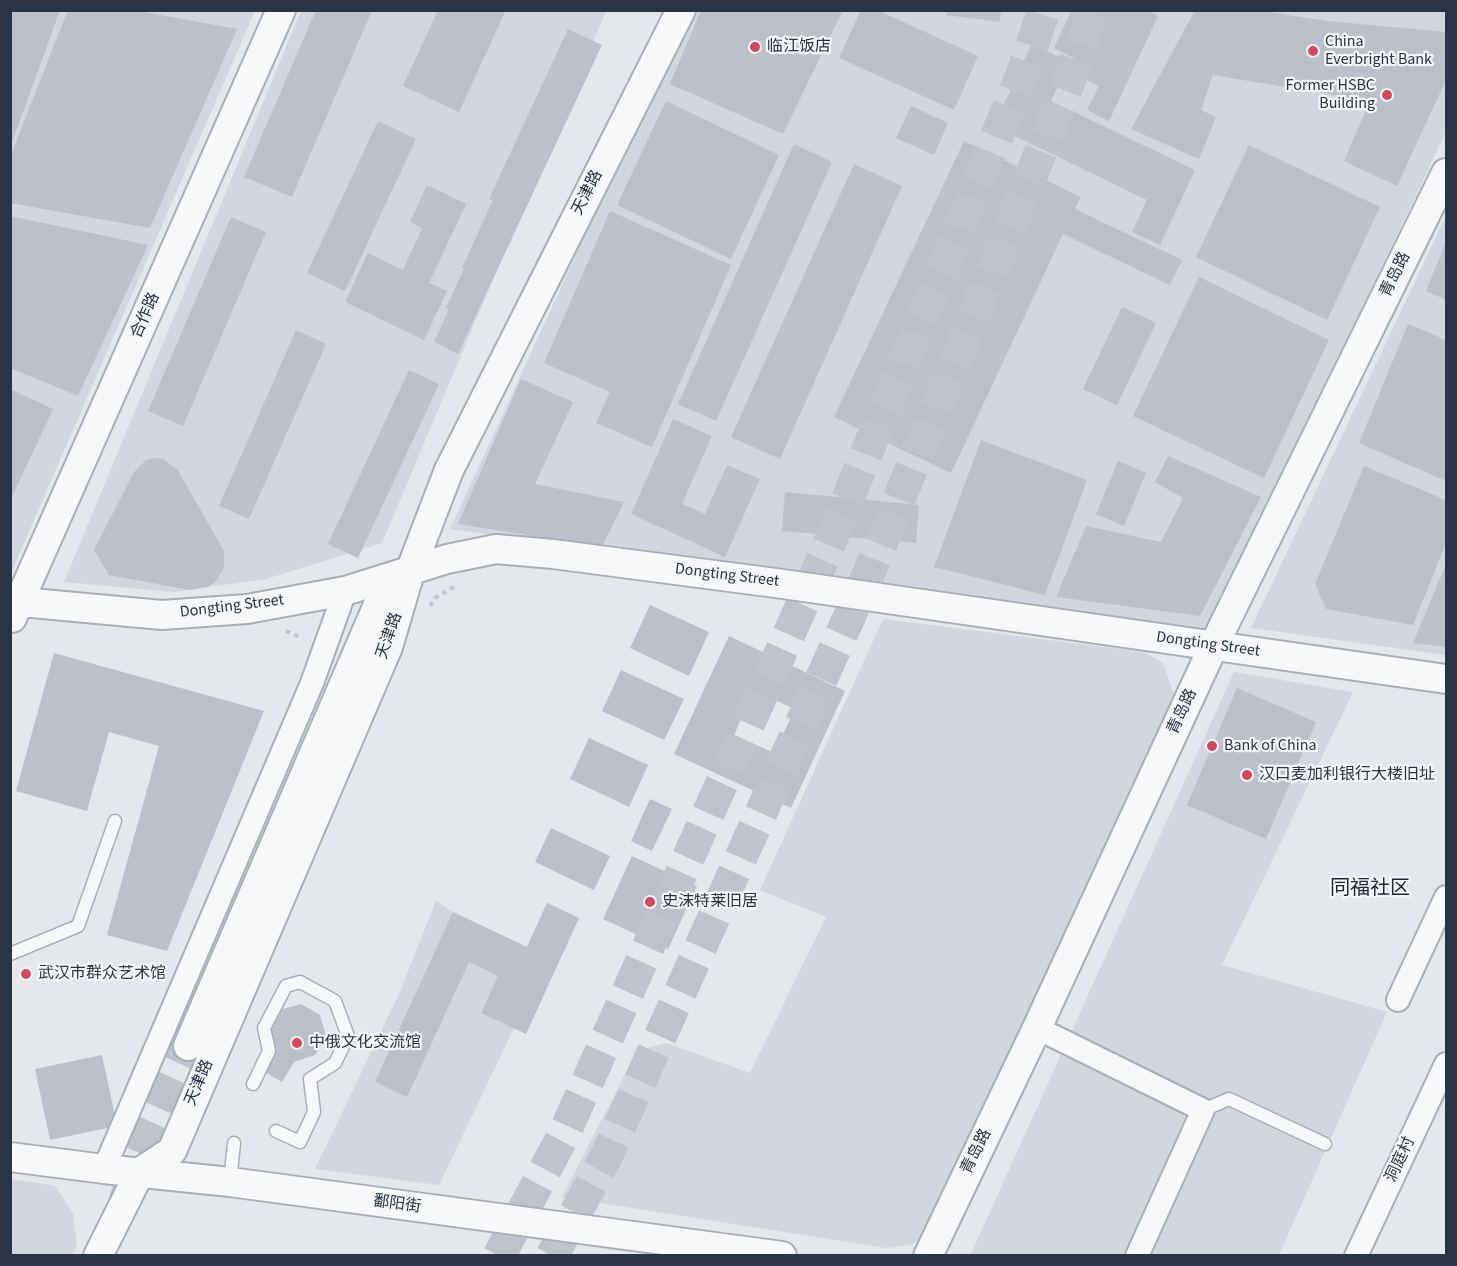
<!DOCTYPE html>
<html>
<head>
<meta charset="utf-8">
<style>
  body { margin:0 }
  #map { position:relative; width:1457px; height:1266px; overflow:hidden; background:#e4e7ec; font-family:"Source Sans 3",sans-serif }
  canvas { display:block }
  .frame { position:absolute; inset:0; border:12px solid #2b3445; pointer-events:none }
</style>
</head>
<body>
<div id="map">
<canvas width="1457" height="1266"></canvas>
<div class="frame"></div>
</div>
<script>
const c = document.querySelector('canvas').getContext('2d');
c.lineJoin = 'round';
function fillPath(path, color) {
  c.fillStyle = color;
  c.fill(path, 'evenodd');
}
function poly(rows) {
  const path = new Path2D();
  for (const r of rows) {
    path.moveTo(r[0], r[1]);
    for (let i = 2; i < r.length; i += 2) path.lineTo(r[i], r[i + 1]);
  }
  return path;
}
function trace(path, color, width, dash) {
  c.strokeStyle = color;
  c.lineWidth = width;
  c.lineCap = dash ? 'butt' : 'round';
  c.setLineDash(dash || []);
  c.stroke(path);
}
function label(font, color, halo, rows, align = 'center') {
  c.font = font + ' "Source Sans 3","Noto Sans SC",sans-serif';
  c.lineWidth = 4.5;
  c.setLineDash([]);
  c.textBaseline = 'middle';
  c.strokeStyle = halo;
  c.fillStyle = color;
  for (const [text, x, y, turn = 0] of rows) {
    c.save();
    c.translate(x, y);
    c.rotate((+turn || 0) * Math.PI / 180);
    c.textAlign = isNaN(turn) ? turn : align;
    if (halo) c.strokeText(text, 0, 0);
    c.fillText(text, 0, 0);
    c.restore();
  }
}
fillPath(poly([
  [11,11,255,11,11,573],
  [301,11,606,11,382,543,266,579,173,592,64,582],
  [688,11,1446,11,1446,132,1208,632,450,529],
  [1446,216,1446,655,1251,628],
  [883,619,1144,652,1163,663,1174,694,924,1237,910,1245,886,1248,562,1197,637,1051,666,1043,750,1073,826,917,760,890],
  [1234,672,1353,692,1222,965,1387,1012,1279,1255,970,1256],
  [436,901,453,912,527,947,547,903,579,918,526,1034,514,1028,439,1185,315,1169,399,994],
  [11,1179,55,1186,73,1213,77,1245,72,1255,11,1255]
]), '#d2d6de');
fillPath(poly([
  [10,10,60,10,11,145,10,145],
  [68,10,133,10,237,29,150,228,10,203,10,157],
  [316,10,372,10,292,197,244,177],
  [438,10,506,10,459,112,403,86],
  [701,10,843,10,783,134,670,84],
  [861,10,877,10,978,56,954,110,839,58],
  [947,10,1001,10,1000,22,946,15],
  [1072,10,1147,10,1158,16,1109,121,1087,110,1099,86,1072,73,1078,60,1054,48],
  [1195,10,1255,10,1327,21,1446,32,1446,80,1397,186,1344,161,1370,101,1213,75,1201,110,1216,117,1199,159,1131,129],
  [568,29,602,45,458,354,434,342,449,309,446,308,464,269,462,268,493,200,489,199],
  [1032,44,1069,62,1051,101,1195,170,1160,245,1132,232,1147,200,994,126],
  [666,101,779,155,731,259,617,205],
  [911,106,948,123,934,155,896,138],
  [378,121,416,139,345,291,307,273],
  [964,141,1081,197,1075,209,1182,260,1170,285,1063,234,951,473,834,417],
  [794,144,832,162,716,421,678,404],
  [1249,145,1380,207,1327,320,1196,257],
  [854,164,902,186,780,459,731,437],
  [427,185,466,204,429,283,447,291,424,340,345,302,368,253,403,270,422,228,410,222],
  [610,211,731,265,652,447,596,423,610,392,544,363],
  [10,216,148,245,78,396,10,368],
  [231,217,266,232,183,426,148,411],
  [1446,242,1446,300,1426,291],
  [1199,277,1329,340,1264,478,1133,416],
  [1122,307,1156,323,1117,405,1083,389],
  [1408,324,1446,340,1446,481,1359,443],
  [296,330,326,344,249,519,219,506],
  [409,370,439,384,358,558,328,544],
  [521,379,573,402,535,484,624,502,602,547,458,524],
  [10,389,53,409,10,501],
  [673,419,712,436,682,504,705,514,727,465,760,479,725,557,631,514],
  [981,440,1087,480,1045,595,934,567],
  [1168,456,1261,497,1200,616,1056,597,1086,526,1161,542,1183,498,1155,482],
  [154,458,163,459,177,469,224,551,224,568,215,582,207,587,190,590,109,575,94,550,134,472,146,460],
  [1118,461,1146,473,1124,526,1096,514],
  [1364,466,1446,500,1446,543,1413,625,1326,609,1315,584],
  [785,492,919,505,916,543,782,531],
  [1446,564,1446,647,1413,643],
  [650,605,709,632,689,676,630,648],
  [729,636,845,691,791,808,674,754],
  [754,691,795,709,774,753,734,735],
  [54,653,264,711,167,951,107,935,159,746,109,732,87,811,16,791],
  [621,670,684,699,664,740,602,711],
  [1237,688,1316,722,1266,839,1187,805],
  [589,738,648,765,629,807,570,779],
  [650,799,672,809,652,851,631,841],
  [551,828,610,856,594,890,535,862],
  [632,856,697,886,668,949,603,919],
  [547,903,579,918,526,1034,481,1013,498,976,469,962,407,1097,375,1082,453,912,527,947],
  [301,1004,320,1015,326,1036,315,1055,294,1062,282,1082,263,1071,268,1029,279,1010],
  [102,1055,117,1126,50,1140,35,1069]
]), '#bbc0ca');
trace(poly([
  [126,1200,135,1164,188,1046],
  [499,1256,563,1136,825,554,1023,72,1044,10],
  [552,1256,606,1157,869,573,1067,87,1093,10]
]), '#bfc3cb', 33, [33, 16]);
const service = poly([
  [10,954,78,926,115,821],
  [253,1084,269,1051,264,1028,286,986,300,982,335,1001,348,1036,335,1063,310,1079,314,1112,300,1142,276,1131],
  [1203,1110,1229,1099,1325,1144],
  [230,1182,234,1143]
]);
const minor = poly([
  [1398,1000,1446,897],
  [1037,1028,1203,1110,1137,1256],
  [104,1169,312,683,345,591],
  [1356,1256,1446,1064]
]);
const tertiary = poly([
  [10,601,162,615,247,609,345,591,447,559,496,549,553,554,783,584,1446,679],
  [12,618,281,10],
  [188,1046,383,593,405,574],
  [10,1157,104,1169,230,1182,782,1256],
  [98,1256,140,1172,172,1151,388,647,411,569,449,470,681,10],
  [928,1256,1037,1028,1214,645,1446,173]
]);
trace(service, '#a9aeb7', 15);
trace(minor, '#a9aeb7', 26);
trace(tertiary, '#a9aeb7', 32);
trace(poly([
  [430,606,435,598,454,587],
  [286,631,302,638]
]), '#c2c5cb', 4, [4.5, 4.5]);
trace(service, '#f7f8fa', 12);
trace(minor, '#f7f8fa', 22);
trace(tertiary, '#f7f8fa', 28);
for (const [x, y, r, color] of [
  [755,47,6,"#d1495b"],
  [1313,51,6,"#d1495b"],
  [1387,95,6,"#d1495b"],
  [1212,746,6,"#d1495b"],
  [1247,775,6,"#d1495b"],
  [650,902,6,"#d1495b"],
  [26,974,6,"#d1495b"],
  [297,1043,6,"#d1495b"]
]) {
  const dot = new Path2D();
  dot.arc(x, y, r, 0, 2 * Math.PI);
  c.fillStyle = color;
  c.fill(dot);
  trace(dot, '#f4f6f9', 2);
}
label('16px', '#2b3445', '#f4f6f9', [
  ["China",1325,42],
  ["Everbright Bank",1325,60],
  ["临江饭店",767,47],
  ["Former HSBC",1375,86,"right"],
  ["Building",1375,104,"right"],
  ["Bank of China",1224,746],
  ["汉口麦加利银行大楼旧址",1259,775],
  ["史沫特莱旧居",662,902],
  ["武汉市群众艺术馆",38,974],
  ["中俄文化交流馆",309,1043]
], 'left');
label('16px', '#2b3445', '#f4f6f9', [
  ["天津路",588,193,-63],
  ["青岛路",1396,275,-64],
  ["合作路",146,316,-66],
  ["Dongting Street",727,576,7],
  ["Dongting Street",232,607,-7],
  ["天津路",390,636,-71],
  ["Dongting Street",1208,645,8],
  ["青岛路",1183,712,-65],
  ["天津路",200,1083,-67],
  ["青岛路",977,1152,-64],
  ["洞庭村",1401,1160,-65],
  ["鄱阳街",397,1205,8]
]);
label('20px', '#1d2536', '#f4f6f9', [
  ["同福社区",1370,890]
]);
</script>
</body>
</html>
